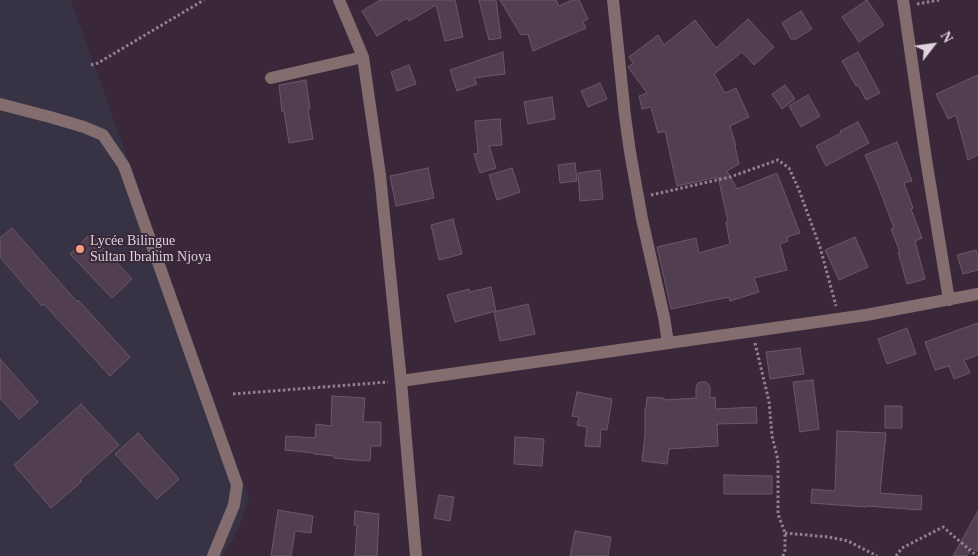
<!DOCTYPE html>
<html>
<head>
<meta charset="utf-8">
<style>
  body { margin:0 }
  #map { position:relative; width:978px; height:556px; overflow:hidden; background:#3a2739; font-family:Georgia,serif }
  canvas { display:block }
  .north { position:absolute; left:908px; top:20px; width:50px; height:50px; -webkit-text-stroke:4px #3a2739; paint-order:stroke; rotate:60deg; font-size:14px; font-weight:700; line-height:20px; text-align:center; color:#dfd3de }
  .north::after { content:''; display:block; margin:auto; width:18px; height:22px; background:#dfd3de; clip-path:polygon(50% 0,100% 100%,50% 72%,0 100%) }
</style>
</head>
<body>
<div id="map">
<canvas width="978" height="556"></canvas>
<div class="north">N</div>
</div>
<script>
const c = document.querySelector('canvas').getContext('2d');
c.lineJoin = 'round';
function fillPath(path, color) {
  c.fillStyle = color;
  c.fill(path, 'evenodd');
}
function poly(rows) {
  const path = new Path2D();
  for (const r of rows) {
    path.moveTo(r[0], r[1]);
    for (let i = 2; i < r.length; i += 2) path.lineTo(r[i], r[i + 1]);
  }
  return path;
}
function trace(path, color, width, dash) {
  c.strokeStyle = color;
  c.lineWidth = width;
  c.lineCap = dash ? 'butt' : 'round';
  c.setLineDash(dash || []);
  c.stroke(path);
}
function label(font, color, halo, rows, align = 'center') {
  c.font = font + ' Georgia,serif';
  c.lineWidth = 4;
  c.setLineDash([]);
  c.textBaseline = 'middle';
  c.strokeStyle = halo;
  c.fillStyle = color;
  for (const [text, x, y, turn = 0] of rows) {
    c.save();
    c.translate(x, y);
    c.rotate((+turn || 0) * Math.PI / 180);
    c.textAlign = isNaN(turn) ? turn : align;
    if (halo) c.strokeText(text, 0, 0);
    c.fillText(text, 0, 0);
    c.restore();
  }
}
fillPath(poly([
  [0,0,71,0,249,498,236,534,222,556,0,556]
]), '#373344');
const building = poly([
  [380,0,455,0,463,37,445,41,436,5,409,21,407,18,377,36,362,11,380,0],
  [479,0,496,0,501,38,489,40,479,0],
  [500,0,556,0,559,6,572,0,579,0,588,19,583,22,586,28,533,51,528,34,521,35,500,0],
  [867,0,884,25,859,42,842,17,867,0],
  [801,11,812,29,796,39,791,39,782,23,801,11],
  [748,19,774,47,754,65,742,52,714,74,725,93,736,88,749,117,730,126,736,146,735,146,739,164,727,171,737,189,777,173,800,233,787,237,788,241,780,244,787,270,754,278,759,292,730,301,729,297,671,309,657,247,696,238,699,253,730,244,726,222,728,221,718,177,677,186,665,131,658,133,651,107,642,109,639,96,647,93,628,67,633,63,629,57,658,35,664,45,695,20,716,48,748,19],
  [503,52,505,74,474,78,477,84,457,91,450,70,503,52],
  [858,52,880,93,866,100,858,85,856,86,842,61,858,52],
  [409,65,416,84,397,91,391,72,409,65],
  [978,75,978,155,968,160,956,115,948,119,936,94,978,75],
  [306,80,310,109,308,109,313,139,289,143,284,111,282,112,279,85,306,80],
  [600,83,607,99,588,107,581,91,600,83],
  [785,85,795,99,782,109,772,94,785,85],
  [808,95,820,116,801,127,789,106,808,95],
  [552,97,555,119,528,124,524,102,552,97],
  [500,119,502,145,489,146,496,168,480,173,474,154,478,153,475,121,500,119],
  [858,122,869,143,826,166,816,146,841,133,840,131,858,122],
  [897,142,912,181,904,183,913,208,911,209,922,238,915,241,925,279,907,284,898,252,900,252,891,229,894,228,877,183,865,155,897,142],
  [575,163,577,181,560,183,558,165,575,163],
  [428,168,434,198,396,206,390,176,428,168],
  [512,168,520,192,497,200,489,175,512,168],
  [600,170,603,199,580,201,578,173,600,170],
  [453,219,462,254,439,260,431,225,453,219],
  [12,228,77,302,78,300,130,357,110,376,44,304,42,306,0,257,0,238,12,228],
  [90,234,132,279,112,298,70,254,90,234],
  [855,237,868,267,839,280,825,250,855,237],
  [976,250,978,258,978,270,963,274,957,255,976,250],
  [491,287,496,311,455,322,447,295,469,289,470,292,491,287],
  [528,304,535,334,500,341,494,312,528,304],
  [978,323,978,355,964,360,970,373,954,379,949,366,935,370,925,342,978,323],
  [907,328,916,354,887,364,878,339,907,328],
  [800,348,804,374,770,379,766,352,800,348],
  [0,359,38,402,19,419,0,398,0,359],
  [813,380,819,429,800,432,793,382,813,380],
  [701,382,706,382,708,384,710,387,710,398,715,397,716,409,756,407,757,423,717,424,718,446,669,449,667,464,642,461,645,435,645,408,646,408,647,397,664,398,664,400,696,398,696,387,698,383,701,382],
  [577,392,612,399,607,430,601,429,600,447,585,446,587,427,577,425,579,417,572,416,577,392],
  [332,396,365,398,363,422,381,422,381,446,371,446,370,461,354,460,334,458,334,456,314,454,314,453,285,450,286,436,315,438,316,424,331,426,332,396],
  [81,404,119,445,80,480,82,481,51,508,14,465,81,404],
  [885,406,902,406,902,428,885,428,885,406],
  [837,431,886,433,880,493,922,496,921,510,866,506,866,507,811,503,812,489,835,491,837,431],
  [138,433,179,479,157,499,115,454,138,433],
  [515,437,544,439,542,466,514,464,515,437],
  [724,475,772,476,772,494,724,494,724,475],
  [439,495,454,497,450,521,434,518,439,495],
  [278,510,313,516,311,533,295,531,291,556,271,556,278,510],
  [355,511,379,514,377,556,355,556,357,525,354,525,355,511],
  [978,511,978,552,971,548,967,556,953,556,978,511],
  [575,531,611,537,608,556,570,556,575,531]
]);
fillPath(building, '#523e51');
trace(building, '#6c576a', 1);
trace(poly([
  [917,4,939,0],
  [91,65,98,63,204,0],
  [651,195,730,177,778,160,789,168,799,190,820,247,836,306],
  [755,343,769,401,772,436,778,460,778,514,785,533,785,550,783,556],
  [233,394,388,382],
  [785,533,829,537,848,541,877,556],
  [896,556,902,548,943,527,977,556]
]), '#918190', 3, [2.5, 2.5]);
trace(poly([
  [339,0,363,57,380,175,401,381,416,556],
  [613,0,625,116,630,152,642,219,664,317,668,343],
  [903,0,926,159,949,300],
  [271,78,363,57],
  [0,104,50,117,84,127,103,135,124,166,237,485,234,505,213,556],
  [401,381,866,315,978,294]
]), '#836d6e', 12);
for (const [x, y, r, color] of [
  [80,249,5,"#f49e86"]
]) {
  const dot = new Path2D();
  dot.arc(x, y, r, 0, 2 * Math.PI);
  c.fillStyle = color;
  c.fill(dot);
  trace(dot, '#3a2739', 2);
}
label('14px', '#dfd3de', '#3a2739', [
  ["Lycée Bilingue",90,241],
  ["Sultan Ibrahim Njoya",90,257]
], 'left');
</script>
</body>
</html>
